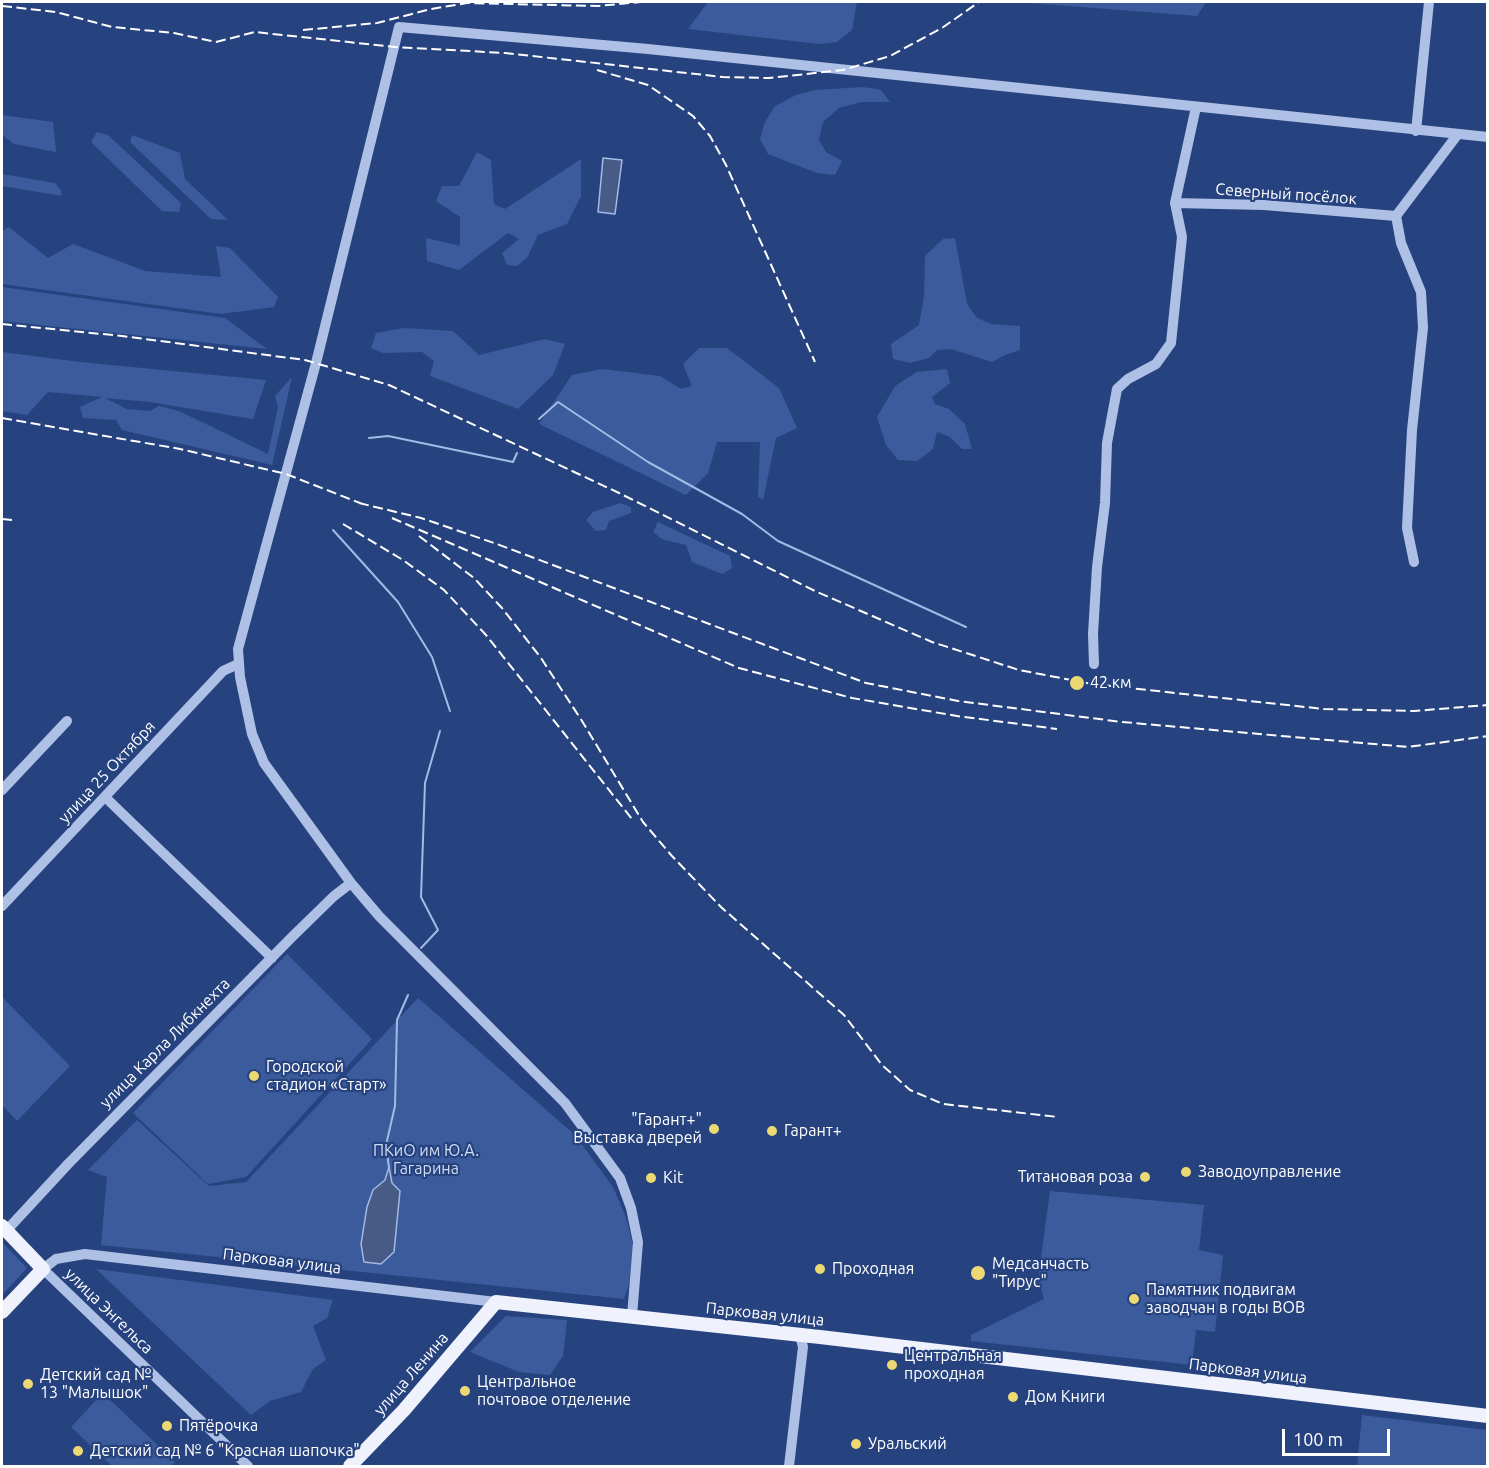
<!DOCTYPE html>
<html>
<head>
<meta charset="utf-8">
<style>
  body { margin:0 }
  #map { position:relative; width:1489px; height:1468px; overflow:hidden; background:#27437f; font-family:Ubuntu,sans-serif }
  canvas { display:block }
  .frame { position:absolute; inset:0; border:3px solid #fff; pointer-events:none }
  .scale { position:absolute; left:1282px; top:1429px; width:108px; height:27px; box-sizing:border-box; border:3px solid #fff; border-top:0; padding-left:8px; font-size:18px; line-height:21px; white-space:nowrap; color:#fff; -webkit-text-stroke:4px #27437f; paint-order:stroke }
</style>
</head>
<body>
<div id="map">
<canvas width="1489" height="1468"></canvas>
<div class="frame"></div>
<div class="scale">100 m</div>
</div>
<script>
const c = document.querySelector('canvas').getContext('2d');
c.lineJoin = 'round';
function fillPath(path, color) {
  c.fillStyle = color;
  c.fill(path, 'evenodd');
}
function poly(rows) {
  const path = new Path2D();
  for (const r of rows) {
    path.moveTo(r[0], r[1]);
    for (let i = 2; i < r.length; i += 2) path.lineTo(r[i], r[i + 1]);
  }
  return path;
}
function trace(path, color, width, dash) {
  c.strokeStyle = color;
  c.lineWidth = width;
  c.lineCap = dash ? 'butt' : 'round';
  c.setLineDash(dash || []);
  c.stroke(path);
}
function label(font, color, halo, rows, align = 'center') {
  c.font = font + ' Ubuntu,sans-serif';
  c.lineWidth = 4.5;
  c.setLineDash([]);
  c.textBaseline = 'middle';
  c.strokeStyle = halo;
  c.fillStyle = color;
  for (const [text, x, y, turn = 0] of rows) {
    c.save();
    c.translate(x, y);
    c.rotate((+turn || 0) * Math.PI / 180);
    c.textAlign = isNaN(turn) ? turn : align;
    if (halo) c.strokeText(text, 0, 0);
    c.fillText(text, 0, 0);
    c.restore();
  }
}
fillPath(poly([
  [708,2,857,2,852,30,837,42,819,44,688,29],
  [1017,2,1206,2,1197,16],
  [863,87,881,90,890,102,861,102,839,108,823,122,819,140,826,152,842,161,835,175,817,173,768,154,760,139,765,122,775,106,796,95,815,90],
  [2,115,53,122,56,152,14,144,2,135],
  [97,132,108,135,181,203,179,212,162,211,91,142],
  [132,135,180,153,185,179,228,220,211,219,130,142],
  [477,152,491,160,494,204,505,209,581,159,581,196,567,224,538,235,527,258,517,266,507,265,502,253,519,239,508,233,459,270,427,261,426,238,460,246,460,217,436,201,442,186,459,186],
  [2,174,55,183,61,190,62,196,2,186],
  [9,227,48,258,73,244,145,271,221,277,216,246,230,248,278,297,274,307,221,314,2,284,2,231],
  [955,238,967,304,977,318,991,324,1020,326,1020,350,1005,355,992,362,951,349,937,350,929,358,910,363,893,359,891,344,919,325,924,297,925,256,943,239],
  [2,287,225,318,267,349,2,321],
  [404,328,453,331,479,355,545,339,565,344,553,375,518,409,430,376,434,361,422,352,383,353,371,348,376,333],
  [699,348,727,348,779,388,797,428,776,438,763,500,758,497,760,442,717,442,708,473,686,495,539,424,572,375,602,369,660,376,681,389,692,386,683,364],
  [2,352,80,362,266,380,253,419,150,402,105,398,127,409,150,411,159,406,179,411,268,454,278,407,275,396,292,377,272,465,122,430,116,420,83,418,80,407,102,397,48,392,27,415,2,411],
  [947,369,950,383,932,397,935,404,949,409,965,424,972,449,962,449,950,437,937,432,933,449,917,461,898,460,886,445,877,417,895,386,917,372],
  [620,503,631,507,631,513,609,521,606,530,596,531,586,520,593,512],
  [658,522,730,556,732,568,722,574,692,562,686,545,662,539,653,532],
  [287,954,372,1039,246,1177,208,1184,133,1113],
  [3,998,70,1066,17,1121,2,1105],
  [418,998,575,1135,613,1187,626,1217,633,1246,629,1284,624,1299,101,1245,107,1177,88,1170,137,1120,209,1186,246,1182],
  [1050,1191,1204,1205,1199,1250,1223,1255,1215,1332,1196,1330,1192,1365,971,1341,971,1335,1044,1299,1038,1280],
  [2,1242,27,1268,2,1295],
  [96,1269,333,1300,327,1318,313,1326,326,1360,313,1369,301,1392,270,1401,251,1415],
  [506,1316,567,1320,563,1356,550,1375,519,1372,470,1352],
  [103,1393,175,1462,171,1466,112,1466,71,1427],
  [1362,1415,1487,1430,1487,1466,1357,1466]
]), '#3c5b9c');
const water = poly([
  [603,158,622,160,615,214,598,212,603,158],
  [389,1167,392,1183,400,1191,394,1252,381,1264,364,1262,361,1244,367,1207,373,1190,385,1180,389,1167]
]);
fillPath(water, '#485b87');
trace(water, '#a3bae6', 1.5);
trace(poly([
  [539,419,558,402,648,462,742,514,778,541,966,627],
  [369,438,388,436,513,462,517,453],
  [333,530,398,602,432,657,450,711],
  [421,948,438,930,421,897,425,783,440,731],
  [389,1168,386,1145,395,1106,397,1020,408,995]
]), '#a3bae6', 2);
trace(poly([
  [1416,131,1429,2],
  [1175,203,1264,205,1396,216],
  [1414,562,1407,528,1412,430,1423,328,1421,292,1401,243,1396,216,1458,134],
  [1094,664,1093,634,1097,567,1105,503,1107,443,1117,389,1128,379,1156,364,1171,343,1182,237,1175,203,1196,107],
  [2,790,67,721],
  [105,797,272,958],
  [2,906,223,671,238,664],
  [6,1231,69,1163,293,936,334,896,351,883],
  [632,1316,638,1242,631,1208,620,1178,565,1103,379,916,351,883,264,763,252,734,240,677,238,649,316,363,399,27,648,49,1488,137],
  [248,1466,43,1269,56,1259,85,1254,496,1302],
  [789,1466,803,1347,800,1335]
]), '#aec0e5', 10);
trace(poly([
  [2,1226,43,1269,2,1312],
  [350,1466,404,1410,496,1302,820,1337,1488,1416]
]), '#eff2fd', 14);
trace(poly([
  [2,6,56,12,112,27,174,33,216,42,255,32,395,47,505,53,723,77,769,78,843,70,890,56,942,28,979,2],
  [303,30,377,23,431,9,467,3,598,6,641,2],
  [597,70,648,85,693,116,710,136,726,165,815,362],
  [2,324,122,336,305,360,389,385,619,493,815,591,932,642,1019,670,1092,684,1324,709,1414,711,1488,705],
  [2,418,180,449,286,474,365,505],
  [359,503,421,518,497,544,866,683,958,701,1122,722,1408,747,1488,736],
  [392,518,739,668,852,698,957,716,1057,729],
  [2,519,12,520],
  [343,524,403,560,444,590,486,635,632,819],
  [419,536,474,578,502,608,541,658,582,721,643,822,672,856,721,907,844,1015,882,1065,910,1090,943,1104,1058,1117]
]), '#fff', 2, [10, 4.5]);
for (const [x, y, r, color] of [
  [1077,683,8,"#edd974"],
  [254,1076,6,"#edd974"],
  [714,1129,6,"#edd974"],
  [772,1131,6,"#edd974"],
  [1186,1172,6,"#edd974"],
  [1145,1177,6,"#edd974"],
  [651,1178,6,"#edd974"],
  [820,1269,6,"#edd974"],
  [978,1273,8,"#edd974"],
  [1134,1299,6,"#edd974"],
  [892,1365,6,"#edd974"],
  [28,1384,6,"#edd974"],
  [465,1391,6,"#edd974"],
  [1013,1397,6,"#edd974"],
  [167,1426,6,"#edd974"],
  [856,1444,6,"#edd974"],
  [78,1451,6,"#edd974"]
]) {
  const dot = new Path2D();
  dot.arc(x, y, r, 0, 2 * Math.PI);
  c.fillStyle = color;
  c.fill(dot);
  trace(dot, '#27437f', 2);
}
label('16px', '#fff', '#27437f', [
  ["Северный посёлок",1286,194,4],
  ["улица 25 Октября",107,772,-47],
  ["улица Карла Либкнехта",165,1043,-45],
  ["Парковая улица",282,1261,7],
  ["улица Энгельса",109,1311,44],
  ["Парковая улица",765,1314,6],
  ["Парковая улица",1248,1371,7],
  ["улица Ленина",411,1374,-49]
]);
label('16px', '#fff', '#27437f', [
  ["42 км",1090,683],
  ["Городской",266,1067],
  ["стадион «Старт»",266,1085],
  ["\"Гарант+\"",702,1120,"right"],
  ["Выставка дверей",702,1138,"right"],
  ["Гарант+",784,1131],
  ["Заводоуправление",1198,1172],
  ["Титановая роза",1133,1177,"right"],
  ["Kit",663,1178],
  ["Медсанчасть",992,1264],
  ["\"Тирус\"",992,1282],
  ["Проходная",832,1269],
  ["Памятник подвигам",1146,1290],
  ["заводчан в годы ВОВ",1146,1308],
  ["Центральная",904,1356],
  ["проходная",904,1374],
  ["Детский сад №",40,1375],
  ["13 \"Малышок\"",40,1393],
  ["Центральное",477,1382],
  ["почтовое отделение",477,1400],
  ["Дом Книги",1025,1397],
  ["Пятёрочка",179,1426],
  ["Уральский",868,1444],
  ["Детский сад № 6 \"Красная шапочка\"",90,1451]
], 'left');
label('16px', '#d1ddf4', '#27437f', [
  ["ПКиО им Ю.А.",426,1151],
  ["Гагарина",426,1169]
]);
</script>
</body>
</html>
